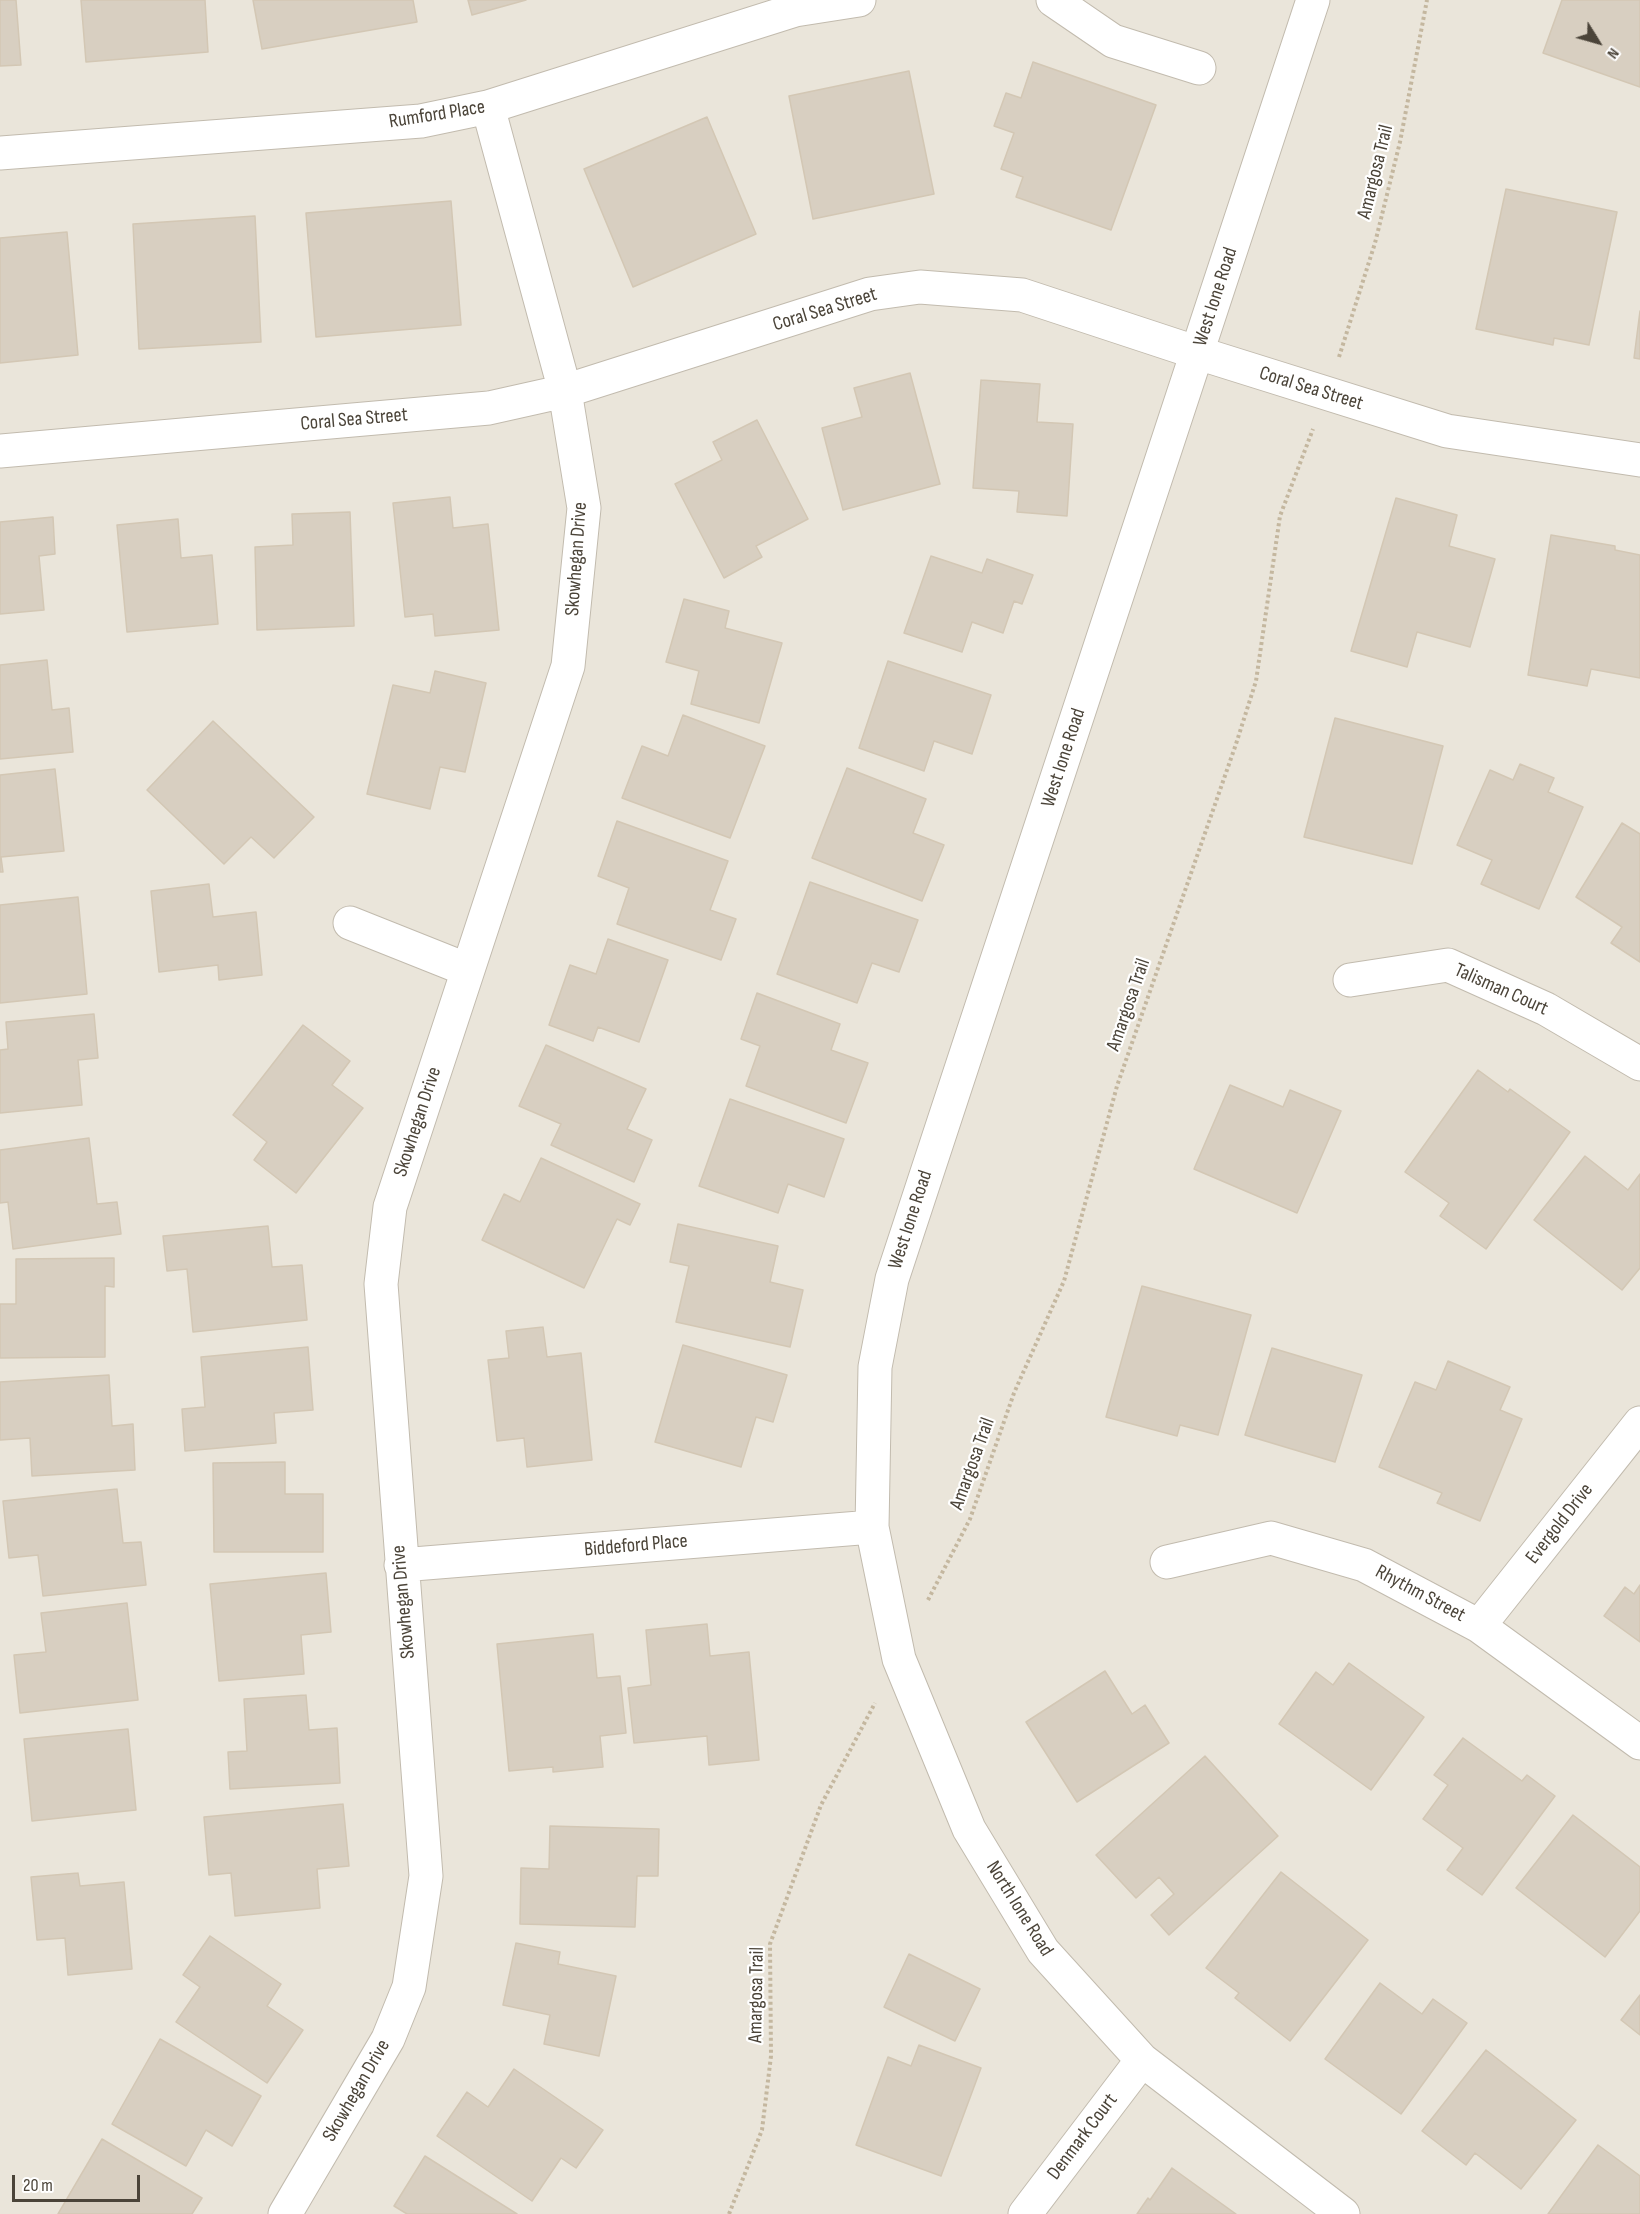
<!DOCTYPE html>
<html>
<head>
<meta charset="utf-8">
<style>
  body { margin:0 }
  #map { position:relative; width:1640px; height:2214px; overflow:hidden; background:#f6f3ec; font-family:"Sofia Sans Condensed",sans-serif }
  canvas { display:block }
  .north { position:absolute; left:1568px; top:12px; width:60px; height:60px; -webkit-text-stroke:4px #fff; paint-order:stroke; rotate:127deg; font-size:16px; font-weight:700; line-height:24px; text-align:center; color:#4b4439 }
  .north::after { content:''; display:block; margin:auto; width:21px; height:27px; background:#4b4439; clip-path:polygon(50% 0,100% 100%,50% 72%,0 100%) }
  .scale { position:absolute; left:12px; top:2175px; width:128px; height:27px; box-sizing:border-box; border:3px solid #4b4439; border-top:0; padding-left:8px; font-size:18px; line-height:21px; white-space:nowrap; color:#4b4439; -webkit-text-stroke:4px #fff; paint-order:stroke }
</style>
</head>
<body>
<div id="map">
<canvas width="1640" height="2214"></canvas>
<div class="north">N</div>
<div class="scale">20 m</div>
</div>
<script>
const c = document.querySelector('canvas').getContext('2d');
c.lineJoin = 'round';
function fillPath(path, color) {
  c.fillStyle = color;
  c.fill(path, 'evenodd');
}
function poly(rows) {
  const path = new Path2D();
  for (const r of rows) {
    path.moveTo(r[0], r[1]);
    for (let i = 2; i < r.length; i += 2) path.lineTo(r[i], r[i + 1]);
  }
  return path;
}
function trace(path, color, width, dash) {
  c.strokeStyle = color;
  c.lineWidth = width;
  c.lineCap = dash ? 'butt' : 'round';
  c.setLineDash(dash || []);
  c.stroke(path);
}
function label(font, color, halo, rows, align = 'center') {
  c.font = font + ' "Sofia Sans Condensed",sans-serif';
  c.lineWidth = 4.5;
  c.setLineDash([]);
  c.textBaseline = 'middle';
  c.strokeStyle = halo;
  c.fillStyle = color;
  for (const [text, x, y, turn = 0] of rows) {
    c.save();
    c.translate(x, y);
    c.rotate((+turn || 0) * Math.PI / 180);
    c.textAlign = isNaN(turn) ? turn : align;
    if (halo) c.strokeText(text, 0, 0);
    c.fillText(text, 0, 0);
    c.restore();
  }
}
fillPath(poly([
  [0,0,1640,0,1640,2214,0,2214]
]), '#eae5da');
const building = poly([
  [0,0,16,0,21,65,0,66,0,0],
  [81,0,205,0,208,52,86,62,81,0],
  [253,0,413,0,417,22,262,49,253,0],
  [468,0,526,0,472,15,468,0],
  [1562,0,1640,0,1640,87,1543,53,1562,0],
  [1033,62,1156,105,1111,230,1016,197,1023,177,1001,169,1014,133,994,126,1006,93,1021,98,1033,62],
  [909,71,934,194,813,219,789,96,909,71],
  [707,117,756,234,633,287,584,169,707,117],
  [1506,189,1617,212,1589,345,1554,338,1553,345,1476,329,1506,189],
  [451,201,461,325,316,337,306,213,451,201],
  [255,216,261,342,139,349,133,224,255,216],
  [67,232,78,355,0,363,0,238,67,232],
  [1640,311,1640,359,1634,358,1640,311],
  [910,373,940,484,843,510,822,428,862,417,854,388,910,373],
  [981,380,1040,384,1037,422,1073,424,1067,516,1017,512,1019,491,973,488,981,380],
  [757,420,808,519,756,546,762,557,724,578,675,484,722,460,713,442,757,420],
  [450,497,453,528,488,524,499,630,435,636,433,614,405,617,393,503,450,497],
  [1396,498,1457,515,1449,546,1495,559,1470,647,1417,632,1407,667,1351,651,1396,498],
  [350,512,354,626,257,630,255,547,293,545,292,514,350,512],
  [53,517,55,554,39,556,44,610,0,614,0,522,53,517],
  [178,519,181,558,212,555,218,624,127,632,117,525,178,519],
  [1551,535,1615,546,1615,550,1640,555,1640,678,1591,669,1587,686,1528,675,1551,535],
  [931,556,982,573,987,559,1033,575,1022,604,1014,601,1003,633,972,622,962,652,904,633,931,556],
  [684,599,729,611,725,628,782,643,759,723,691,704,699,671,666,662,684,599],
  [47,660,52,710,69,708,73,752,0,759,0,665,47,660],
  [888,661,991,695,972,754,934,741,924,771,859,748,888,661],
  [435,671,486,683,465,772,440,767,430,809,367,794,393,685,430,693,435,671],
  [683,715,765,746,730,838,622,798,642,746,668,756,683,715],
  [1335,718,1443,746,1412,864,1304,837,1335,718],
  [213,721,314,817,274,858,251,837,224,864,147,790,213,721],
  [1520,764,1554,778,1548,792,1583,807,1539,909,1481,884,1492,860,1457,845,1490,770,1513,780,1520,764],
  [847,768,926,799,913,833,944,845,922,901,812,858,847,768],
  [55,769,64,851,1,857,3,872,0,872,0,775,55,769],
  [617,821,728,861,710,910,736,919,721,960,617,924,629,888,598,876,617,821],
  [1622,823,1640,834,1640,962,1611,943,1622,927,1576,897,1622,823],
  [810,882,918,920,899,972,872,963,857,1003,777,974,810,882],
  [209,884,213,917,256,912,262,975,219,980,218,965,159,972,151,891,209,884],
  [78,897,87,994,0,1003,0,905,78,897],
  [608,939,668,960,639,1042,598,1027,593,1041,549,1025,570,965,596,974,608,939],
  [757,993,840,1024,831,1050,868,1063,846,1123,746,1086,760,1046,741,1039,757,993],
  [94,1014,98,1058,78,1060,82,1105,0,1113,0,1050,8,1049,6,1022,94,1014],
  [303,1025,350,1061,332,1085,363,1108,296,1193,254,1160,267,1142,233,1115,303,1025],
  [546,1045,646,1089,627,1129,652,1140,634,1182,551,1145,561,1124,519,1106,546,1045],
  [1478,1070,1508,1092,1510,1089,1570,1132,1486,1249,1440,1216,1449,1203,1405,1172,1478,1070],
  [1230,1085,1283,1107,1290,1090,1341,1111,1297,1213,1194,1169,1230,1085],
  [730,1099,844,1139,824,1197,788,1184,778,1213,699,1186,730,1099],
  [89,1138,97,1204,117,1202,121,1234,13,1249,8,1202,0,1203,0,1150,89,1138],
  [1585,1156,1628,1190,1640,1174,1640,1268,1622,1290,1534,1220,1585,1156],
  [541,1158,640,1204,630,1225,617,1219,584,1288,482,1240,504,1194,520,1202,541,1158],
  [678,1224,778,1246,770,1282,803,1290,790,1347,676,1322,689,1266,670,1262,678,1224],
  [268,1226,272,1267,302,1265,307,1320,193,1332,187,1269,167,1271,163,1236,268,1226],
  [114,1258,114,1287,105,1286,105,1357,0,1358,0,1304,16,1304,16,1259,114,1258],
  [1142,1286,1251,1315,1218,1435,1180,1425,1177,1436,1106,1417,1142,1286],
  [543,1327,547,1357,581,1353,592,1460,527,1467,524,1438,497,1441,488,1360,509,1358,506,1331,543,1327],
  [683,1345,787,1375,773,1422,756,1417,741,1467,655,1442,683,1345],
  [308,1347,313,1410,274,1413,276,1443,185,1451,182,1409,205,1407,201,1357,308,1347],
  [1272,1348,1362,1375,1335,1462,1245,1435,1272,1348],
  [1448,1361,1510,1387,1500,1410,1522,1419,1480,1521,1437,1503,1442,1493,1379,1467,1415,1382,1436,1390,1448,1361],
  [109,1375,112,1426,133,1424,135,1470,32,1476,30,1438,0,1440,0,1382,109,1375],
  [285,1462,285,1494,323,1494,323,1552,214,1552,213,1463,285,1462],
  [117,1489,123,1543,141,1542,146,1585,43,1596,38,1555,9,1558,3,1501,117,1489],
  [326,1573,331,1632,301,1635,304,1674,219,1681,210,1584,326,1573],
  [1640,1585,1640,1642,1604,1616,1625,1587,1634,1594,1640,1585],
  [127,1603,138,1700,20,1713,14,1655,46,1652,41,1613,127,1603],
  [707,1624,710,1656,749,1652,759,1760,709,1765,707,1736,634,1743,628,1688,651,1685,646,1630,707,1624],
  [593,1634,597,1678,620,1676,626,1733,600,1736,603,1767,553,1772,553,1767,509,1771,497,1644,593,1634],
  [1349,1663,1424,1717,1371,1790,1279,1724,1316,1672,1333,1685,1349,1663],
  [1105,1671,1132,1714,1145,1705,1169,1743,1077,1802,1026,1722,1105,1671],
  [306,1695,309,1730,337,1728,340,1783,230,1789,228,1752,247,1751,244,1699,306,1695],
  [128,1729,136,1810,32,1821,24,1739,128,1729],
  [1463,1738,1522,1781,1527,1775,1555,1796,1482,1895,1447,1870,1463,1848,1423,1819,1448,1785,1434,1775,1463,1738],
  [1205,1756,1278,1836,1169,1935,1151,1915,1174,1894,1159,1877,1136,1898,1096,1855,1205,1756],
  [343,1804,349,1866,317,1869,320,1908,235,1916,231,1873,209,1875,204,1817,343,1804],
  [1573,1815,1640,1867,1640,1911,1605,1957,1516,1888,1573,1815],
  [550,1826,659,1829,658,1876,637,1876,635,1927,520,1924,521,1868,549,1869,550,1826],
  [1281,1872,1368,1940,1290,2041,1235,1998,1239,1993,1206,1968,1281,1872],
  [78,1873,80,1886,124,1882,132,1969,68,1975,65,1938,37,1940,31,1877,78,1873],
  [210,1936,281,1984,267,2006,303,2030,267,2083,176,2022,200,1987,183,1975,210,1936],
  [516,1943,560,1952,558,1964,616,1976,599,2056,544,2044,550,2015,503,2005,516,1943],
  [909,1954,980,1989,955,2041,884,2007,909,1954],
  [1380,1983,1422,2014,1433,1999,1467,2023,1401,2114,1325,2059,1380,1983],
  [1640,1995,1640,2035,1621,2020,1640,1995],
  [160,2039,261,2096,232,2146,206,2130,186,2166,112,2124,160,2039],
  [919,2045,981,2068,941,2176,856,2145,888,2057,911,2066,919,2045],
  [1486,2050,1576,2120,1521,2189,1475,2153,1466,2165,1422,2131,1486,2050],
  [514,2069,603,2130,576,2168,561,2158,532,2201,437,2136,467,2092,488,2107,514,2069],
  [102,2139,202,2198,192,2214,58,2214,102,2139],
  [1598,2145,1640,2176,1640,2214,1548,2214,1598,2145],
  [425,2156,517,2214,407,2214,394,2206,425,2156],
  [1172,2168,1236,2214,1137,2214,1148,2198,1150,2200,1172,2168]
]);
fillPath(building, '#d8cfc1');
trace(building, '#d3c7b4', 1.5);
const street = poly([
  [1053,0,1113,41,1199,68],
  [1313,0,892,1279,875,1367,872,1527,899,1659,969,1829,1043,1951,1142,2060,1343,2214],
  [0,153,421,121,488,107,795,10,859,0],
  [0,451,489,408,565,391,870,294,920,287,1022,295,1198,353,1447,431,1640,460],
  [350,923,468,970],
  [1350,980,1448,965,1546,1009,1640,1064],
  [1167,1562,1271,1538,1364,1565,1479,1626,1640,1743],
  [401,1565,872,1527],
  [1479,1626,1640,1423],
  [285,2214,388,2039,409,1987,426,1876,381,1284,390,1207,568,666,584,508,565,391,488,107],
  [1025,2214,1142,2060]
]);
trace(street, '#c2bbae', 35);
trace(poly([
  [1339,357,1375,243,1400,142,1427,0],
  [928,1600,970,1519,1014,1393,1064,1281,1117,1086,1236,744,1256,681,1280,516,1313,429],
  [729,2214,762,2130,771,2056,770,1944,821,1805,875,1703]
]), '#c4b79f', 4, [3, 3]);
trace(street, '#fff', 33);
label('20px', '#4b4439', '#fff', [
  ["Rumford Place",437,115,-9],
  ["Amargosa Trail",1376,172,-76],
  ["West Ione Road",1216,297,-72],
  ["Coral Sea Street",825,310,-17],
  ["Coral Sea Street",1311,389,17],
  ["Coral Sea Street",354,420,-5],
  ["Skowhegan Drive",577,559,-86],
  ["West Ione Road",1064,758,-72],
  ["Talisman Court",1501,990,24],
  ["Amargosa Trail",1129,1005,-71],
  ["Skowhegan Drive",418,1122,-72],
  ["West Ione Road",911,1220,-72],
  ["Amargosa Trail",973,1464,-70],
  ["Evergold Drive",1560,1524,-52],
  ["Biddeford Place",636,1546,-5],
  ["Rhythm Street",1420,1594,28],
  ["Skowhegan Drive",404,1602,-95],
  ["North Ione Road",1019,1909,58],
  ["Amargosa Trail",757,1995,-89],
  ["Skowhegan Drive",357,2091,-60],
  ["Denmark Court",1083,2137,-53]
]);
</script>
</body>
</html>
